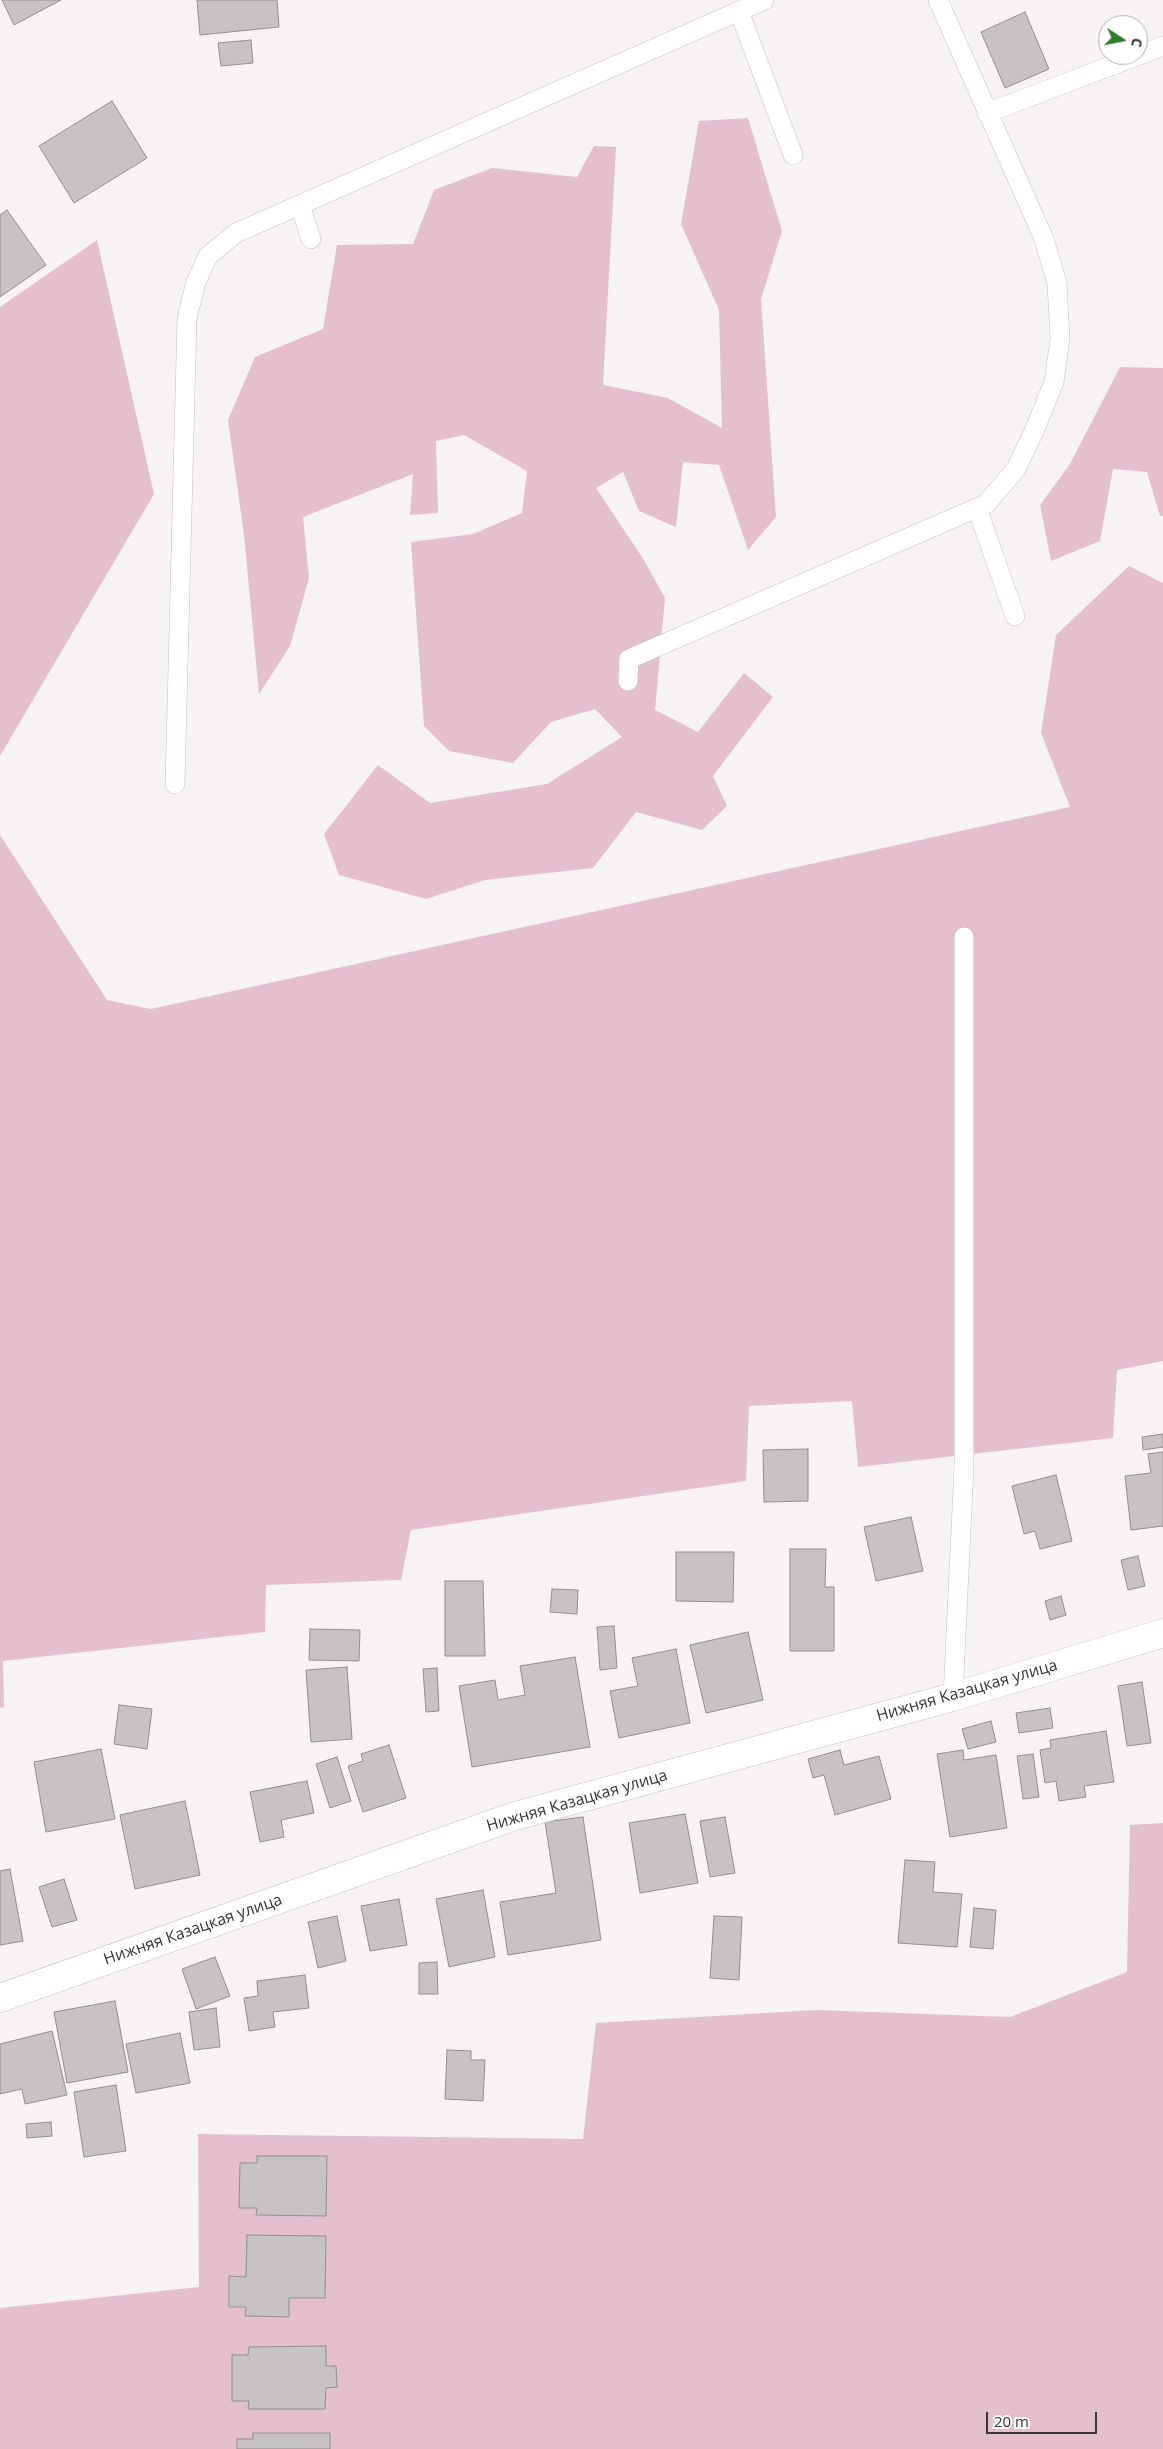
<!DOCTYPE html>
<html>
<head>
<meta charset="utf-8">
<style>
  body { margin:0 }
  #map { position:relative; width:1163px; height:2449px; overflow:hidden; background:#f7f2f4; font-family:"Open Sans",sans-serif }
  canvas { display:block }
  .north { position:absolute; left:1098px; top:15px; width:50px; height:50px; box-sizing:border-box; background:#fff; border:1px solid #afaeae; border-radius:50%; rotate:101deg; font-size:14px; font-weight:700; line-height:20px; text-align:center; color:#373535 }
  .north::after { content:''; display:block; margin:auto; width:18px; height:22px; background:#2a7d29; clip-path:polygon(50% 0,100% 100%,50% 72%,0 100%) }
  .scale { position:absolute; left:986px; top:2412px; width:111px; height:22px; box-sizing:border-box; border:2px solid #373535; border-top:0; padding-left:6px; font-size:15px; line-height:18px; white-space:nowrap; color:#373535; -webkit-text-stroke:4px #fff; paint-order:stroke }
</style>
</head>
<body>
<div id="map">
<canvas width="1163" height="2449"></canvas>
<div class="north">С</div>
<div class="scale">20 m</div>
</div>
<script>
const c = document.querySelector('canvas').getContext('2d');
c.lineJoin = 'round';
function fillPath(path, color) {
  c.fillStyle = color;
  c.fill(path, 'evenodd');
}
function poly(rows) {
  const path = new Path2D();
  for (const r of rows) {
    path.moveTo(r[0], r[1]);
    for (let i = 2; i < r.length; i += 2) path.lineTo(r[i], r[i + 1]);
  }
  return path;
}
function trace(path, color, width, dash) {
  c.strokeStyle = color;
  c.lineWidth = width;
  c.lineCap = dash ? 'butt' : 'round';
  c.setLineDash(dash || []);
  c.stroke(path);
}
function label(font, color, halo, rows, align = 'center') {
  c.font = font + ' "Open Sans",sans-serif';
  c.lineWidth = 4;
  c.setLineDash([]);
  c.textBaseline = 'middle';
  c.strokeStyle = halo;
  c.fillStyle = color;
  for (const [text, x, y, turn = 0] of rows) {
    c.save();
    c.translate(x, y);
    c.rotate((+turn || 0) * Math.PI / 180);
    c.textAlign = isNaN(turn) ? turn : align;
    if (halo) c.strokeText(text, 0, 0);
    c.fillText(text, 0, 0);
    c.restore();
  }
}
fillPath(poly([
  [748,118,782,231,761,299,776,517,748,550,719,465,683,462,676,527,639,511,623,472,596,488,644,560,665,598,655,710,698,732,744,673,773,697,713,776,727,806,702,830,636,812,593,868,485,880,426,899,339,875,324,834,378,765,430,803,547,784,622,737,595,709,551,722,513,763,449,751,424,726,411,542,473,534,522,513,527,471,464,435,436,441,438,513,410,515,413,474,303,517,309,578,290,646,259,694,244,535,228,420,255,357,323,329,337,245,413,244,434,190,492,168,577,177,594,146,616,147,603,385,668,398,722,428,719,310,681,224,699,121],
  [97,240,154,494,0,756,0,307],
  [1120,367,1163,368,1163,516,1160,516,1147,472,1113,469,1100,541,1051,561,1040,505,1070,464],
  [1129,566,1163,583,1163,1361,1117,1370,1113,1438,858,1467,852,1401,749,1406,746,1481,411,1530,401,1580,266,1585,265,1632,3,1661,4,1707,0,1708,0,835,107,1000,151,1009,1070,807,1041,733,1056,635],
  [1163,1823,1163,2449,0,2449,0,2308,199,2287,198,2134,583,2139,596,2023,817,2010,1010,2017,1127,1972,1130,1825]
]), '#e5bfce');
const building = poly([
  [2,0,61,0,14,25,2,0],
  [197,0,277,0,279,27,200,35,197,0],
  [1025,12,1049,69,1005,88,981,32,1025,12],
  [251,40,253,63,221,66,218,43,251,40],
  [112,101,147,158,74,203,39,146,112,101],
  [7,210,46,265,0,297,0,215,7,210],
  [1163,1434,1163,1447,1143,1450,1142,1437,1163,1434],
  [808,1449,808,1501,764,1502,763,1450,808,1449],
  [1163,1452,1163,1526,1131,1530,1125,1476,1151,1473,1148,1454,1163,1452],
  [1056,1475,1072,1541,1040,1549,1035,1531,1024,1534,1012,1486,1056,1475],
  [911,1517,923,1571,876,1581,864,1527,911,1517],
  [790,1549,826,1549,825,1587,834,1587,834,1651,790,1651,790,1549],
  [676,1552,734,1552,733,1602,676,1601,676,1552],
  [1138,1556,1145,1586,1128,1590,1121,1560,1138,1556],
  [445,1581,483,1581,485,1656,445,1656,445,1581],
  [552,1589,578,1590,577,1614,550,1612,552,1589],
  [1061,1596,1066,1615,1050,1620,1045,1601,1061,1596],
  [614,1626,617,1668,600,1670,597,1627,614,1626],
  [310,1629,360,1630,359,1661,309,1660,310,1629],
  [748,1632,763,1700,706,1713,690,1645,748,1632],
  [676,1649,690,1723,619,1738,610,1691,638,1686,632,1658,676,1649],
  [575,1657,590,1747,472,1767,459,1686,495,1680,498,1700,525,1695,520,1666,575,1657],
  [347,1667,352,1739,311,1742,306,1670,347,1667],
  [437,1668,439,1711,426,1712,423,1669,437,1668],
  [1142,1682,1151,1743,1127,1746,1118,1686,1142,1682],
  [119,1705,152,1709,147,1749,114,1744,119,1705],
  [1050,1708,1053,1728,1019,1733,1016,1713,1050,1708],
  [991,1721,996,1742,968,1749,962,1729,991,1721],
  [1106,1731,1114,1782,1084,1786,1086,1797,1059,1801,1056,1781,1045,1783,1040,1750,1051,1748,1050,1740,1106,1731],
  [389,1745,406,1798,363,1812,348,1766,363,1761,361,1754,389,1745],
  [101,1749,115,1819,46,1832,34,1762,101,1749],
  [840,1750,844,1765,879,1756,891,1799,835,1815,824,1775,813,1778,808,1759,840,1750],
  [963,1750,964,1760,996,1755,1007,1828,950,1837,937,1754,963,1750],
  [1033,1754,1039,1797,1023,1799,1017,1756,1033,1754],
  [337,1757,351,1801,330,1808,316,1764,337,1757],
  [307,1781,314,1813,281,1820,284,1837,260,1842,250,1792,307,1781],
  [185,1801,200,1875,135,1889,120,1815,185,1801],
  [685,1814,698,1883,640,1893,629,1823,685,1814],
  [583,1817,601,1940,508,1955,500,1902,556,1893,545,1822,583,1817],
  [725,1817,735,1873,710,1877,700,1821,725,1817],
  [905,1860,935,1862,933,1892,962,1894,957,1947,898,1943,905,1860],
  [10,1869,23,1941,0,1945,0,1871,10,1869],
  [64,1879,77,1920,52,1927,39,1887,64,1879],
  [483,1890,495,1957,449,1967,436,1899,483,1890],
  [399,1899,407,1945,370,1951,361,1906,399,1899],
  [974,1908,996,1910,993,1949,970,1947,974,1908],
  [337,1916,346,1961,318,1968,308,1922,337,1916],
  [714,1916,742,1917,739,1980,710,1978,714,1916],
  [215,1957,230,1996,196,2009,182,1969,215,1957],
  [437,1962,438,1994,419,1994,419,1963,437,1962],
  [305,1975,309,2008,273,2012,275,2027,249,2031,244,1998,258,1996,257,1981,305,1975],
  [115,2001,128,2072,67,2083,54,2012,115,2001],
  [216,2008,220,2047,194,2050,189,2012,216,2008],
  [52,2031,67,2095,25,2104,22,2089,0,2094,0,2044,52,2031],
  [180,2033,190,2083,136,2093,126,2044,180,2033],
  [447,2050,471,2051,471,2060,485,2060,483,2101,445,2099,447,2050],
  [116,2085,126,2151,84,2157,74,2092,116,2085],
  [51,2122,52,2136,27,2138,26,2124,51,2122],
  [257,2156,327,2156,326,2216,256,2215,257,2208,239,2208,240,2163,257,2163,257,2156],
  [247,2235,326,2236,325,2298,289,2298,289,2317,245,2316,246,2307,229,2307,229,2276,246,2277,247,2235],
  [326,2346,326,2366,336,2366,337,2387,326,2388,325,2409,248,2409,249,2401,232,2401,232,2355,248,2355,249,2347,326,2346],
  [253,2433,330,2433,330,2449,237,2449,237,2439,253,2439,253,2433]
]);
fillPath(building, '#c7c2c4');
trace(building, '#918d8f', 1);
const service = poly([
  [739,11,793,155],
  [987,113,1163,46],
  [300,205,311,239],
  [977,508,1015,616],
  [628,681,629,659,986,504,1016,469,1035,429,1054,382,1060,339,1057,283,1044,239,938,0],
  [175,784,187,318,196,282,208,256,236,233,764,0],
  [953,1697,964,1467,964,937]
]);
const minor = poly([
  [0,1998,515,1816,953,1697,1163,1633]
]);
trace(service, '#c4c0c1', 20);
trace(minor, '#c4c0c1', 29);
trace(service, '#fff', 19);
trace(minor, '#fff', 28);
label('16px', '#373535', '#fff', [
  ["Нижняя Казацкая улица",967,1691,-16],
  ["Нижняя Казацкая улица",577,1801,-16],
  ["Нижняя Казацкая улица",193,1930,-19]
]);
</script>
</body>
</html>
